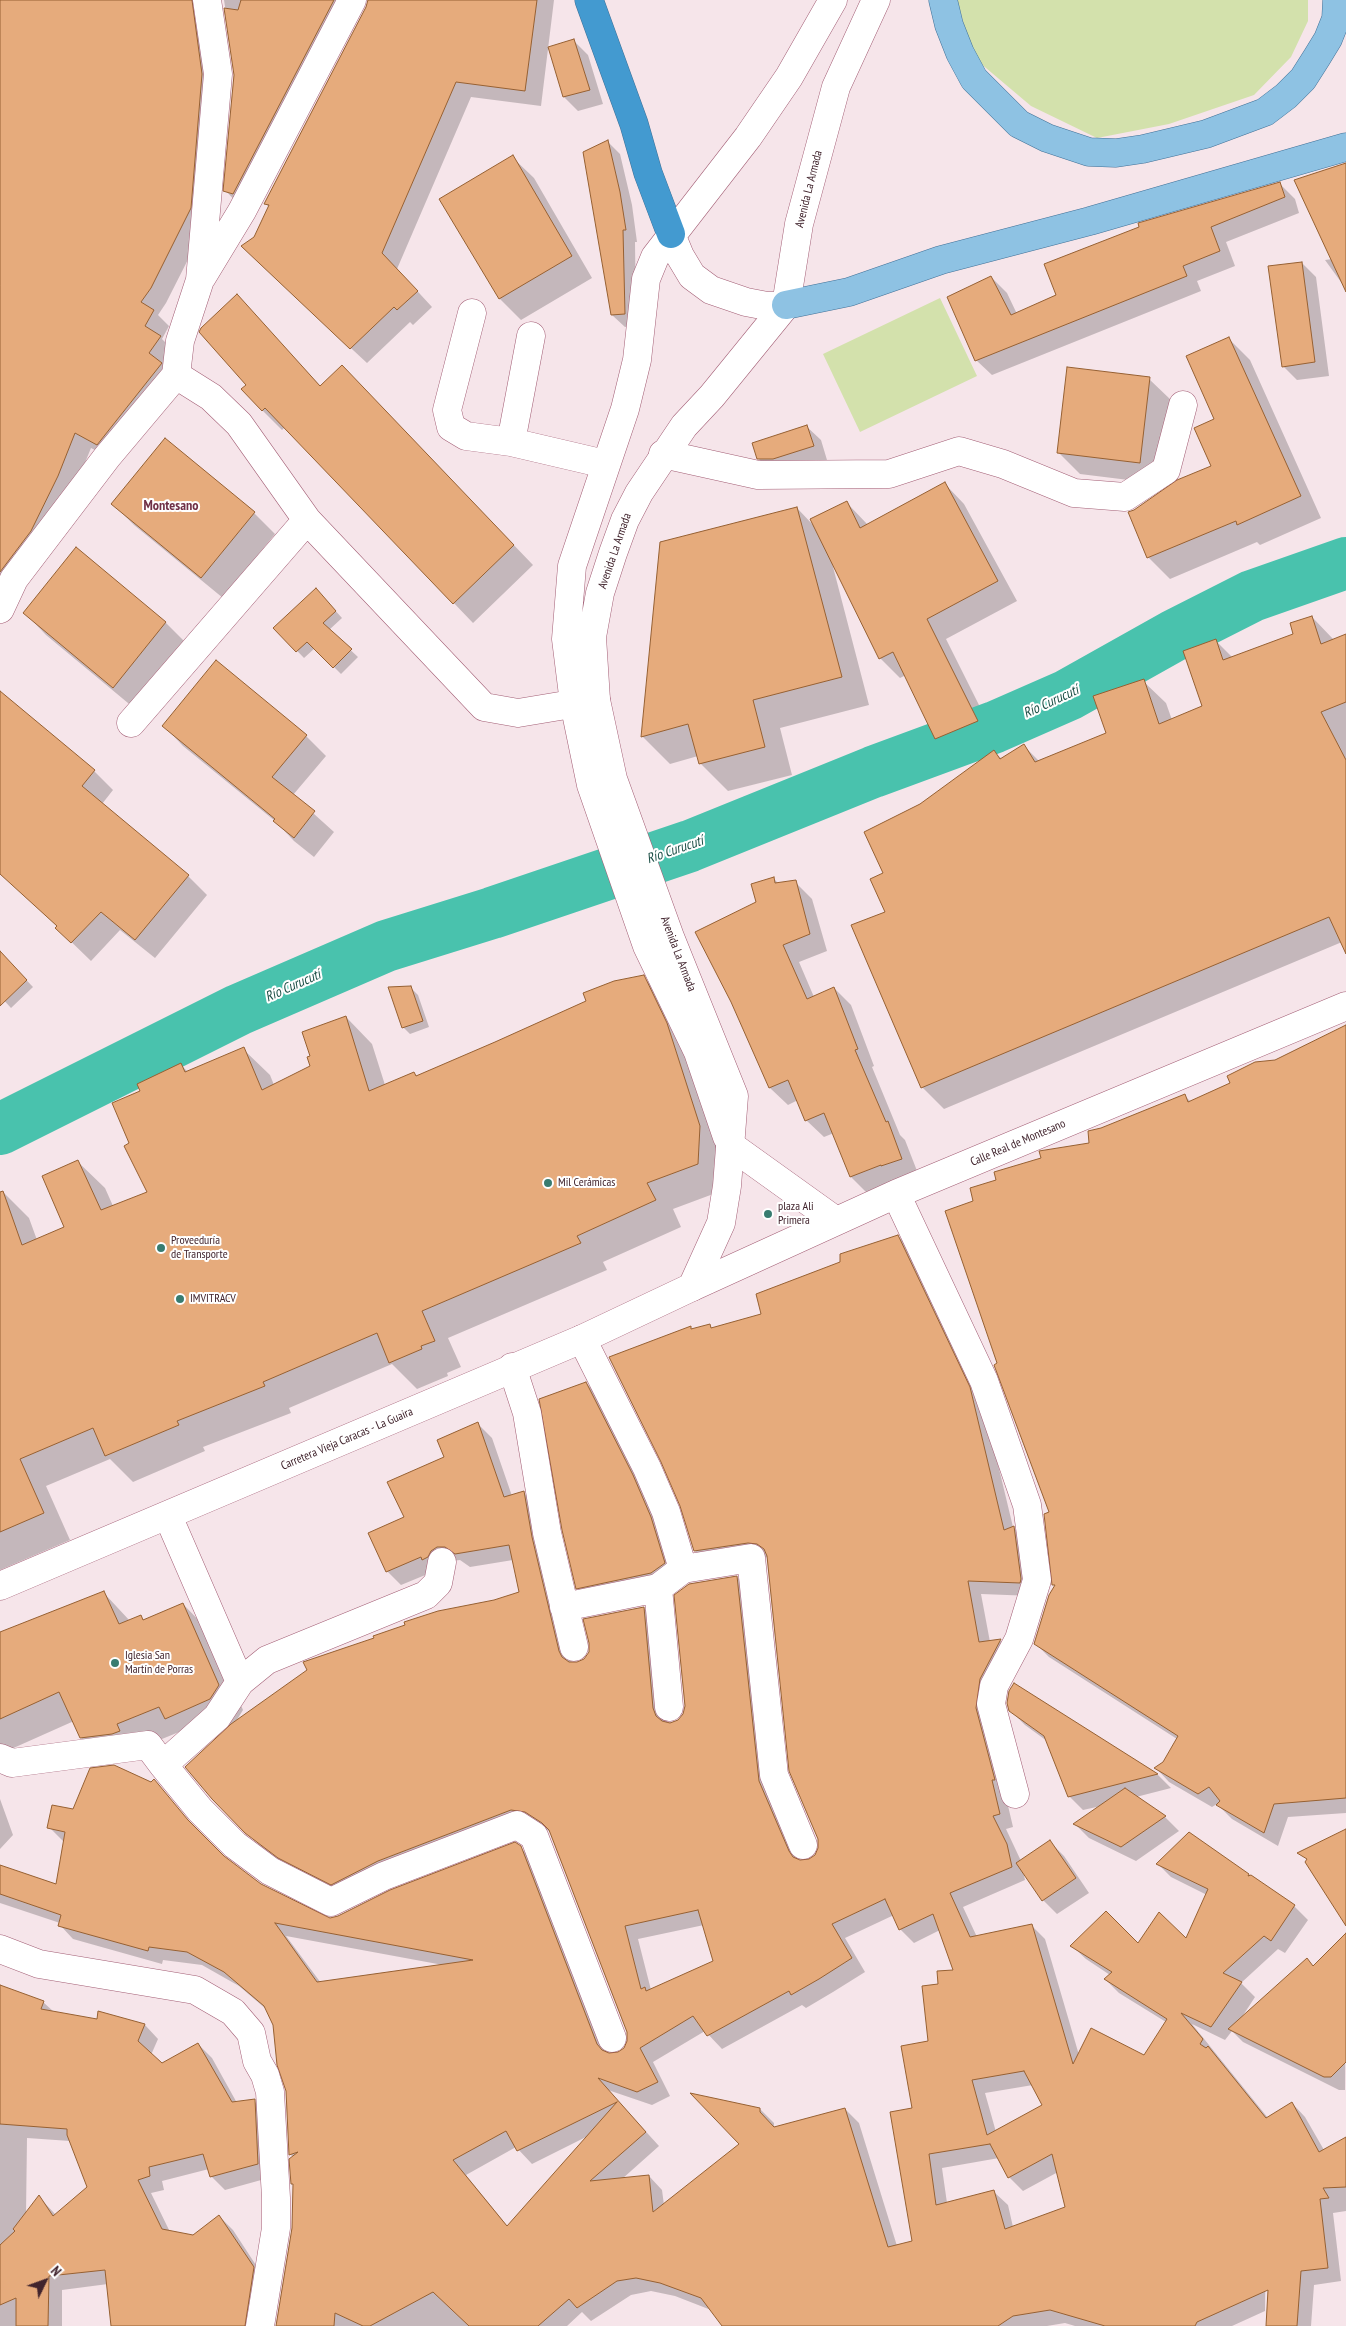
<!DOCTYPE html>
<html>
<head>
<meta charset="utf-8">
<style>
  body { margin:0 }
  #map { position:relative; width:1346px; height:2326px; overflow:hidden; background:#f6e5ea; font-family:"PT Sans Narrow",sans-serif }
  canvas { display:block }
  .north { position:absolute; left:20px; top:2256px; width:50px; height:50px; -webkit-text-stroke:4px #fff; paint-order:stroke; rotate:48deg; font-size:14px; font-weight:700; line-height:20px; text-align:center; color:#41242d }
  .north::after { content:''; display:block; margin:auto; width:18px; height:22px; background:#41242d; clip-path:polygon(50% 0,100% 100%,50% 72%,0 100%) }
</style>
</head>
<body>
<div id="map">
<canvas width="1346" height="2326"></canvas>
<div class="north">N</div>
</div>
<script>
const c = document.querySelector('canvas').getContext('2d');
c.lineJoin = 'round';
function fillPath(path, color) {
  c.fillStyle = color;
  c.fill(path, 'evenodd');
}
function poly(rows) {
  const path = new Path2D();
  for (const r of rows) {
    path.moveTo(r[0], r[1]);
    for (let i = 2; i < r.length; i += 2) path.lineTo(r[i], r[i + 1]);
  }
  return path;
}
function trace(path, color, width, dash) {
  c.strokeStyle = color;
  c.lineWidth = width;
  c.lineCap = dash ? 'butt' : 'round';
  c.setLineDash(dash || []);
  c.stroke(path);
}
function label(font, color, halo, rows, align = 'center') {
  c.font = font + ' "PT Sans Narrow",sans-serif';
  c.lineWidth = 4;
  c.setLineDash([]);
  c.textBaseline = 'middle';
  c.strokeStyle = halo;
  c.fillStyle = color;
  for (const [text, x, y, turn = 0] of rows) {
    c.save();
    c.translate(x, y);
    c.rotate((+turn || 0) * Math.PI / 180);
    c.textAlign = isNaN(turn) ? turn : align;
    if (halo) c.strokeText(text, 0, 0);
    c.fillText(text, 0, 0);
    c.restore();
  }
}
fillPath(poly([
  [957,0,1308,0,1308,21,1291,57,1254,95,1169,124,1097,138,1031,106,973,57],
  [940,298,977,376,860,432,823,354]
]), '#d3e1ac');
fillPath(poly([
  [0,0,209,0,206,224,166,303,158,315,169,326,162,339,175,352,113,459,91,448,73,492,0,611],
  [224,0,365,0,240,206,225,190,235,72],
  [369,0,554,0,541,106,471,97,397,269,432,307,413,325,410,322,367,363,258,262,255,238,269,207,265,203,367,8],
  [574,41,588,55,603,104,578,111,564,97,550,48],
  [608,142,620,154,632,205,637,242,635,242,636,326,625,327,612,315],
  [512,157,534,178,592,278,521,320,500,299,441,199],
  [1346,165,1346,289,1325,260,1332,259],
  [1280,184,1295,199,1299,213,1226,242,1235,266,1197,281,1201,291,992,375,976,360,991,277,1007,293,1017,314],
  [1302,263,1316,277,1329,376,1297,380,1283,366],
  [237,296,321,387,362,387,533,565,473,623,285,427,282,430,262,410,248,385],
  [1229,339,1250,360,1321,518,1260,545,1257,542,1170,579,1148,557,1213,467,1216,419],
  [1149,379,1171,400,1161,484,1080,474,1059,453],
  [806,426,821,440,827,460,788,473,772,473,758,458],
  [945,484,964,504,1017,601,946,639,997,741,956,758,936,738,906,675,900,678,880,658,832,563,869,705,780,728,792,775,728,791,700,763,698,756,670,764,642,736,797,508,814,526,847,503,868,525],
  [112,503,254,513,275,534,223,598,134,525],
  [77,549,166,623,187,644,134,708,46,635,25,613],
  [323,597,342,618,329,630,358,657,341,674,315,648,304,658,275,628],
  [1312,617,1334,640,1346,636,1346,951,1342,942,944,1109,922,1087,886,913,885,874,921,805,994,752,1002,759,1024,746,1039,761,1108,734,1143,681,1166,703,1172,720,1204,706,1216,641,1233,658,1295,634],
  [5,697,94,771,113,790,102,804,188,876,207,895,155,958,120,930,91,961,57,928,58,927,0,873,0,703],
  [164,726,306,736,326,756,293,795,334,832,314,857,294,841,275,821,183,746],
  [774,879,778,883,795,882,812,899,827,951,799,962,814,997,834,988,851,1005,874,1066,872,1067,900,1135,905,1140,919,1176,868,1194,851,1177,834,1133,824,1137,806,1120,798,1100,788,1105,770,1088,732,1001,758,903],
  [10,963,33,987,11,1008,0,996,0,973],
  [643,977,670,1004,726,1153,724,1190,673,1209,681,1227,603,1262,607,1270,448,1338,461,1367,447,1373,448,1376,417,1389,392,1364,289,1408,291,1413,203,1447,205,1451,133,1482,110,1459,46,1486,70,1540,0,1570,0,1192,2,1191,29,1218,37,1240,66,1228,78,1162,105,1188,113,1206,149,1192,130,1144,142,1092,181,1065,188,1072,243,1049,270,1075,274,1085,312,1066,346,1017,372,1044,385,1085,414,1073,417,1076,496,1043],
  [411,988,418,995,429,1027,410,1034,403,1027],
  [1346,1026,1346,1813,1288,1817,1278,1846,1232,1819,1217,1804,1212,1807,1169,1782,1156,1768,1164,1763,1177,1739,1049,1657,1035,1643,1056,1586,1053,1584,1050,1513,998,1364,974,1202,998,1181,1090,1144,1102,1130,1185,1096,1191,1102],
  [898,1236,912,1250,983,1402,1013,1527,1027,1541,1033,1596,981,1594,990,1642,1001,1641,1014,1654,993,1693,1005,1793,1013,1827,1006,1829,1021,1861,1050,1842,1064,1856,1089,1893,1057,1914,1043,1900,1023,1871,1025,1880,963,1907,977,1937,1031,1925,1045,1939,1079,2055,1145,2056,1166,2022,1119,1993,1105,1979,1110,1975,1086,1959,1072,1946,1139,1945,1186,1940,1207,1895,1171,1877,1158,1864,1248,1875,1294,1906,1308,1920,1285,1953,1278,1949,1241,1983,1255,1997,1242,2017,1307,1959,1314,1967,1346,1935,1345,2090,1339,2090,1243,2042,1232,2031,1225,2040,1192,2024,1268,2118,1292,2103,1305,2117,1324,2150,1346,2139,1346,2211,1333,2213,1341,2281,1314,2285,1311,2326,1290,2326,1266,2231,1265,2311,1232,2326,1075,2326,1065,2323,1047,2326,723,2326,711,2310,675,2296,651,2291,631,2295,591,2321,582,2312,567,2326,277,2326,293,2231,294,2158,290,2154,287,2091,274,2025,266,2009,239,1986,202,1965,163,1960,162,1964,73,1939,60,1925,60,1923,0,1903,0,1867,57,1886,64,1842,49,1827,74,1810,154,1781,202,1836,225,1858,262,1886,330,1919,520,1847,535,1862,609,2055,618,2054,625,2049,629,2041,628,2032,550,1832,541,1825,346,1898,294,1871,261,1847,213,1799,232,1724,190,1743,179,1732,106,1762,81,1738,74,1721,0,1754,0,1635,103,1592,130,1621,140,1616,145,1621,183,1604,207,1629,243,1710,235,1723,494,1601,521,1593,513,1560,470,1567,460,1560,452,1561,435,1571,401,1585,387,1571,405,1518,446,1458,478,1424,492,1438,512,1496,524,1493,538,1507,545,1551,572,1663,577,1664,585,1660,644,1608,657,1622,667,1723,678,1721,684,1715,737,1577,751,1591,773,1796,800,1862,810,1860,816,1856,820,1848,768,1557,709,1565,695,1551,690,1328,693,1330,709,1325,713,1329,763,1315,842,1263],
  [894,1915,900,1929,914,1943,940,1930,955,1971,939,1985,929,2042,914,2109,913,2242,897,2246,859,2123,845,2109,774,2128,774,2123,760,2109,741,2144,664,2205,662,2190,649,2176,622,2179,659,2146,608,2090,652,2105,670,2096,653,2062,705,2031,722,2049,802,2005,806,2008,833,1992,865,1972,845,1938],
  [704,1925,715,1962,651,1990,638,1939],
  [286,1936,443,1965,321,1983],
  [1033,2085,1044,2106,996,2132,985,2093],
  [588,2136,508,2227,466,2175,516,2147,532,2164],
  [999,2158,1009,2177,1023,2191,1058,2172,1067,2208,1013,2227,1008,2205,994,2192,947,2203,942,2168],
  [586,1383,597,1394,643,1487,675,1574,588,1599,577,1588],
  [1014,1684,1158,1775,1171,1788,1136,1797,1165,1817,1179,1831,1136,1861,1089,1838,1075,1824,1101,1806,1083,1810,1069,1796,1047,1741,1025,1725,1010,1710],
  [0,1799,13,1835,0,1849],
  [0,1993,43,2002,54,2012,98,2020,145,2025,158,2039,151,2055,161,2065,198,2044,212,2058,237,2103,254,2101,268,2115,272,2177,225,2190,211,2176,209,2169,162,2181,164,2190,151,2193,170,2232,194,2236,219,2216,233,2230,267,2282,260,2326,113,2326,108,2284,62,2290,62,2326,0,2326],
  [27,2138,70,2141,88,2188,56,2215,39,2197,26,2214]
]), '#0003');
trace(poly([
  [0,1129,238,1010,386,946,492,913,690,846,873,772,995,727,1068,695,1175,635,1252,596,1346,563]
]), '#49c2ad', 52);
const building = poly([
  [0,0,192,0,202,74,191,208,151,288,141,302,154,310,145,326,161,336,149,353,162,363,97,445,75,433,58,476,31,531,0,572,0,0],
  [241,0,334,0,233,194,223,191,234,75,224,8,238,10,241,0],
  [368,0,537,0,525,91,456,82,382,253,418,291,397,310,394,307,350,349,241,246,254,237,269,205,264,204,366,7,368,0],
  [574,39,590,90,563,97,548,47,574,39],
  [608,140,620,192,626,230,623,230,625,314,611,315,583,152,608,140],
  [513,155,572,256,499,299,439,199,513,155],
  [1346,163,1346,292,1294,180,1346,163],
  [1280,182,1285,197,1211,227,1220,251,1183,266,1187,276,975,361,947,297,991,276,1011,315,1056,295,1044,264,1139,227,1138,223,1280,182],
  [1302,262,1315,362,1282,367,1268,266,1302,262],
  [237,294,320,386,342,365,514,545,453,604,265,408,262,411,241,389,246,385,199,332,201,328,237,294],
  [1229,337,1301,496,1237,525,1236,521,1147,558,1128,512,1134,510,1177,480,1211,466,1194,428,1214,419,1186,356,1229,337],
  [1067,367,1150,377,1140,463,1057,453,1067,367],
  [807,425,814,446,773,459,757,459,752,443,807,425],
  [165,438,255,512,201,578,111,504,165,438],
  [945,482,998,581,927,619,978,721,935,739,893,652,879,659,810,519,847,501,860,528,945,482],
  [797,507,842,677,753,700,765,747,699,764,688,724,641,737,660,542,797,507],
  [76,547,166,622,113,688,23,613,76,547],
  [316,588,336,611,323,623,352,649,333,668,307,642,296,652,273,628,316,588],
  [1312,616,1321,644,1346,634,1346,702,1321,712,1346,760,1346,954,1329,917,921,1088,851,925,885,912,870,879,883,873,864,832,920,804,994,750,1000,759,1024,744,1035,762,1106,733,1093,696,1144,679,1159,724,1202,706,1183,651,1216,639,1223,660,1293,634,1290,623,1312,616],
  [216,660,307,735,272,777,315,811,294,838,273,821,275,819,162,726,216,660],
  [0,691,95,770,82,786,189,875,135,940,101,912,71,943,55,928,57,926,0,874,0,691],
  [774,877,775,883,796,880,810,934,783,945,807,999,834,987,858,1049,855,1050,886,1122,888,1121,902,1159,881,1166,881,1165,850,1177,824,1113,805,1121,788,1080,769,1088,731,1002,695,932,756,902,751,884,774,877],
  [0,951,27,980,0,1006,0,951],
  [644,975,667,1023,700,1126,698,1164,647,1183,656,1200,577,1236,581,1243,422,1311,435,1341,421,1346,422,1349,389,1363,377,1333,263,1382,265,1386,177,1421,179,1425,105,1456,93,1428,20,1459,44,1513,0,1532,0,1192,3,1191,22,1245,64,1227,42,1176,78,1160,101,1210,147,1192,124,1146,129,1143,112,1103,140,1091,137,1084,181,1063,185,1072,244,1047,262,1090,310,1066,307,1057,310,1056,302,1032,346,1016,369,1091,414,1072,416,1076,495,1042,586,1001,583,993,614,981,644,975],
  [411,986,423,1021,402,1028,388,987,411,986],
  [1346,1025,1346,1798,1274,1804,1264,1833,1216,1805,1220,1801,1209,1787,1198,1794,1154,1768,1163,1762,1178,1736,1034,1644,1049,1595,1055,1585,1052,1585,1044,1514,1049,1512,994,1365,997,1363,945,1211,973,1201,970,1188,996,1180,994,1172,1041,1158,1039,1151,1089,1143,1088,1131,1101,1128,1185,1094,1188,1102,1230,1083,1227,1076,1255,1062,1275,1060,1346,1025],
  [898,1235,970,1387,1004,1530,1014,1526,1021,1579,1020,1583,968,1581,979,1642,1001,1639,980,1679,976,1708,995,1780,992,1780,1000,1814,993,1816,1007,1844,1012,1867,950,1893,970,1937,1032,1924,1073,2064,1091,2028,1144,2055,1167,2019,1104,1979,1112,1972,1070,1946,1106,1911,1138,1943,1159,1912,1186,1938,1208,1889,1156,1864,1189,1832,1249,1874,1248,1876,1251,1875,1295,1905,1271,1941,1264,1936,1223,1973,1242,1982,1211,2027,1181,2013,1203,2039,1200,2044,1206,2048,1208,2046,1266,2118,1292,2102,1319,2152,1346,2137,1346,2187,1323,2188,1329,2198,1320,2199,1328,2268,1301,2271,1297,2326,1266,2326,1268,2290,1197,2322,1195,2326,1105,2326,1050,2310,1013,2316,998,2326,722,2326,701,2298,660,2283,636,2278,617,2281,577,2308,569,2299,538,2326,469,2326,433,2292,370,2326,363,2326,335,2313,334,2326,276,2326,292,2228,293,2184,291,2184,289,2159,298,2152,289,2155,286,2091,277,2065,273,2025,264,2006,224,1972,187,1952,149,1947,148,1951,58,1926,61,1915,0,1894,0,1865,56,1884,65,1832,47,1828,52,1805,73,1809,90,1768,114,1765,151,1782,154,1779,188,1820,224,1856,261,1884,330,1918,338,1916,390,1890,515,1842,521,1846,597,2044,602,2050,609,2053,618,2052,624,2048,627,2041,627,2032,549,1830,542,1823,525,1812,511,1810,378,1861,331,1885,278,1858,245,1833,212,1799,185,1767,231,1724,307,1670,303,1662,374,1638,373,1636,405,1625,404,1622,438,1611,494,1600,519,1592,509,1545,455,1554,445,1547,437,1547,431,1551,428,1557,422,1560,421,1557,386,1572,368,1533,404,1517,387,1482,444,1457,437,1440,478,1422,504,1497,524,1491,532,1537,559,1651,562,1657,569,1662,577,1662,584,1659,589,1652,589,1643,583,1619,644,1607,653,1708,656,1716,662,1721,670,1723,678,1720,683,1714,685,1706,674,1595,689,1584,737,1576,759,1781,789,1851,793,1857,800,1860,809,1859,815,1855,818,1848,818,1839,789,1771,767,1556,764,1549,757,1544,748,1543,694,1551,680,1506,661,1462,609,1357,691,1326,691,1329,710,1324,711,1328,761,1314,756,1294,840,1262,840,1254,898,1235],
  [885,1899,899,1930,933,1914,953,1970,937,1971,938,1984,922,1986,928,2041,901,2046,912,2108,890,2112,912,2241,888,2247,845,2108,774,2127,760,2112,760,2108,690,2093,739,2144,653,2212,649,2175,590,2181,646,2132,598,2078,637,2092,658,2082,640,2048,693,2016,707,2036,789,1991,791,1995,819,1979,852,1958,832,1924,885,1899],
  [698,1910,713,1961,646,1991,645,1987,641,1989,625,1926,698,1910],
  [275,1923,473,1960,317,1982,275,1923],
  [1024,2071,1042,2105,987,2135,972,2080,1024,2071],
  [617,2102,507,2226,453,2160,506,2131,517,2151,617,2102],
  [990,2144,1008,2178,1052,2154,1065,2207,1005,2229,994,2190,936,2205,929,2154,990,2144],
  [586,1382,633,1475,651,1517,665,1563,651,1573,576,1589,562,1530,539,1399,586,1382],
  [104,1591,119,1624,141,1615,143,1620,183,1603,219,1685,210,1699,165,1719,159,1707,117,1724,120,1731,112,1734,80,1738,59,1692,0,1719,0,1632,104,1591],
  [1014,1683,1158,1774,1068,1797,1044,1736,1009,1711,1007,1703,1009,1691,1014,1683],
  [1125,1788,1166,1816,1121,1847,1073,1824,1125,1788],
  [1346,1829,1346,1926,1305,1862,1307,1859,1297,1853,1346,1829],
  [1050,1840,1076,1878,1042,1901,1016,1863,1050,1840],
  [1346,1933,1346,2062,1331,2077,1324,2077,1228,2029,1307,1958,1313,1966,1346,1933],
  [0,1985,44,2001,41,2009,97,2019,98,2011,145,2024,138,2041,162,2063,198,2043,232,2102,255,2099,258,2164,210,2177,203,2154,149,2167,150,2176,138,2180,162,2229,193,2235,219,2215,254,2267,245,2326,111,2326,105,2270,49,2276,48,2326,16,2326,16,2298,0,2305,0,2245,15,2231,13,2229,39,2195,53,2216,87,2187,67,2135,67,2129,0,2124,0,1985]
]);
fillPath(building, '#e6ab7c');
trace(building, '#966032', 1);
const street = poly([
  [202,277,242,211,352,0],
  [472,313,447,410,451,427,466,436,511,442,605,464],
  [176,375,180,341,200,280,218,74,207,0],
  [511,442,531,336],
  [663,454,758,475,889,474,959,451,1003,464,1074,493,1125,497,1166,470,1183,405],
  [0,609,14,579,107,457,176,375,211,397,239,424,307,520,484,707,518,713,596,700],
  [131,723,307,520],
  [730,1145,836,1221],
  [896,1194,984,1381,1027,1505,1037,1580,1019,1639,994,1686,991,1704,1015,1794],
  [692,1287,896,1194,1346,1006],
  [582,1339,647,1468,666,1512,683,1569,751,1558,774,1775,803,1845],
  [512,1367,527,1413,547,1533,574,1647],
  [168,1516,240,1682],
  [564,1607,658,1588],
  [669,1707,658,1588,683,1569],
  [0,1758,12,1763,148,1745,163,1765,217,1717,240,1682,267,1660,426,1595,438,1583,442,1562],
  [163,1765,200,1810,235,1845,270,1871,331,1902,384,1876,517,1825,534,1836,612,2038],
  [0,1949,39,1964,195,1990,233,2012,251,2033,257,2061,265,2075,270,2092,276,2198,276,2228,260,2326]
]);
const secondary = poly([
  [671,234,680,256,692,276,711,290,746,302,767,306,786,305],
  [727,1137,698,1052,647,946,591,785,574,703,566,639,572,566,625,409,637,360,646,279,655,257,748,137,789,77,833,0],
  [0,1586,582,1339,692,1287,721,1223,727,1186,734,1096,670,937,613,779,596,700,592,637,600,593,613,553,625,520,639,493,684,426,712,396,786,305,799,224,836,87,876,0]
]);
const primary = poly([
  [943,0,949,25,960,53,974,79,1019,124,1047,138,1089,152,1116,153,1143,149,1206,134,1265,112,1286,96,1303,79,1317,57,1328,39,1336,19,1337,0],
  [786,305,849,292,941,260,1090,221,1346,147]
]);
const highway = poly([
  [589,0,634,124,648,173,671,234]
]);
trace(street, '#a35e75', 29);
trace(secondary, '#a35e75', 29);
trace(primary, '#427197', 29);
trace(highway, '#427197', 29);
trace(street, '#fff', 28);
trace(secondary, '#fff', 28);
trace(primary, '#8ec2e3', 28);
trace(highway, '#439ad0', 28);
for (const [x, y, r, color] of [
  [548,1183,5,"#387c70"],
  [768,1214,5,"#387c70"],
  [161,1248,5,"#387c70"],
  [180,1299,5,"#387c70"],
  [115,1663,5,"#387c70"]
]) {
  const dot = new Path2D();
  dot.arc(x, y, r, 0, 2 * Math.PI);
  c.fillStyle = color;
  c.fill(dot);
  trace(dot, '#fff', 2);
}
label('12px', '#41242d', '#fff', [
  ["Avenida La Armada",809,189,-76],
  ["Avenida La Armada",615,551,-71],
  ["Avenida La Armada",678,954,69],
  ["Calle Real de Montesano",1018,1143,-23],
  ["Carretera Vieja Caracas - La Guaira",347,1439,-23]
]);
label('12px', '#41242d', '#fff', [
  ["Mil Cerámicas",558,1183],
  ["plaza Ali",778,1207],
  ["Primera",778,1221],
  ["Proveeduría",171,1241],
  ["de Transporte",171,1255],
  ["IMVITRACV",190,1299],
  ["Iglesia San",125,1656],
  ["Martín de Porras",125,1670]
], 'left');
label('bold 14px', '#703047', '#fff', [
  ["Montesano",171,506]
]);
label('italic 14px', '#1c4f46', '#fff', [
  ["Río Curucutí",1051,702,-25],
  ["Río Curucutí",675,850,-19],
  ["Río Curucutí",293,986,-24]
]);
</script>
</body>
</html>
